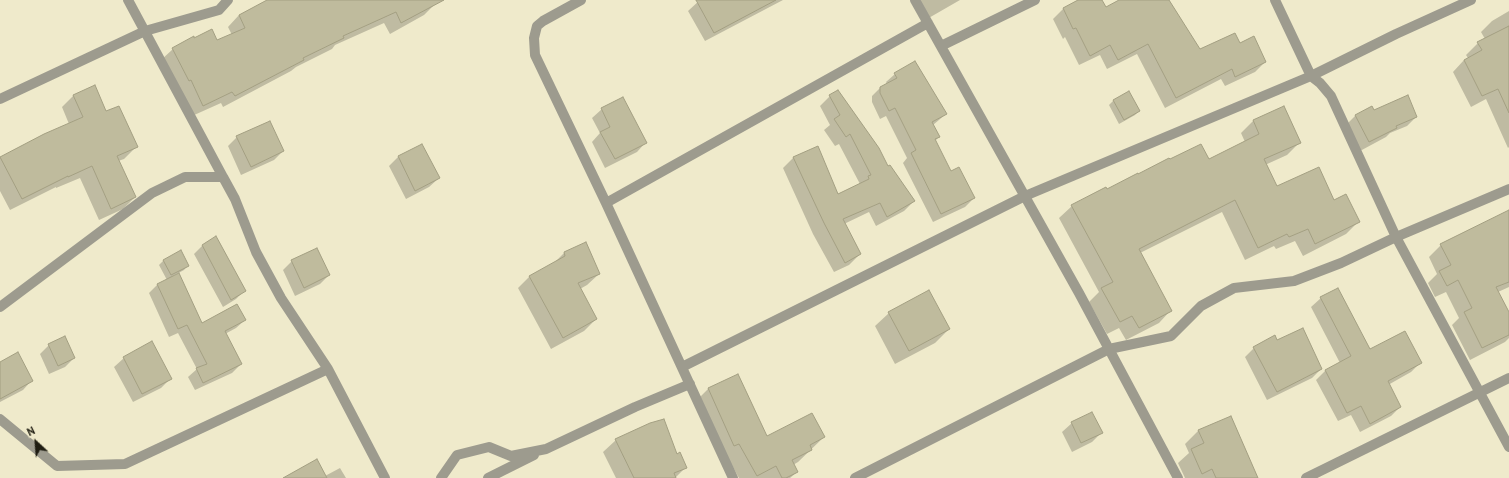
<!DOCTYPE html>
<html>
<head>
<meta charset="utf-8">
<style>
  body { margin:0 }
  #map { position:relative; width:1509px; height:478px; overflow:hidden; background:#efeacb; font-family:"PT Sans",sans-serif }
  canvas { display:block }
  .north { position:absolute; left:16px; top:422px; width:40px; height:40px; -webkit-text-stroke:3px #efeacb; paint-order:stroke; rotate:334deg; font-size:11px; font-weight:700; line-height:16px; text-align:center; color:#1f1d12 }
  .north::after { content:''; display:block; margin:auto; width:14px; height:18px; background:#1f1d12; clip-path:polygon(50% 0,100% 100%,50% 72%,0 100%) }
</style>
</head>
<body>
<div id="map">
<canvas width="1509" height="478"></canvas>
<div class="north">N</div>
</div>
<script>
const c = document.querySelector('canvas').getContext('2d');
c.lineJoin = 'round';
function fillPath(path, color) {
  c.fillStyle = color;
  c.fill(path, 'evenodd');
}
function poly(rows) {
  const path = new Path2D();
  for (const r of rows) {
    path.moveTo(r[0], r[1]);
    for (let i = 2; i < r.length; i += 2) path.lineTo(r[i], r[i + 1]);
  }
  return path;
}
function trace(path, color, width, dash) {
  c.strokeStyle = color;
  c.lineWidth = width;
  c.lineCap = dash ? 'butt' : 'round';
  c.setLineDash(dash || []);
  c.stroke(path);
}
fillPath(poly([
  [273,0,433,0,435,4,424,15,390,34,384,23,335,45,332,49,296,67,291,71,223,107,221,103,192,116,161,60,173,49,194,39,216,42,232,35,228,27,239,15],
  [700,0,783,0,705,41,688,11],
  [920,0,960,0,927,19],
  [1080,0,1101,0,1105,8,1121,0,1168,0,1199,50,1240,44,1265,62,1255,72,1225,86,1221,79,1165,108,1137,54,1107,69,1100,55,1079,65,1065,37,1063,39,1053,19,1063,9],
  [1509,11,1509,147,1508,148,1486,99,1471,107,1453,72,1464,60,1468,58,1466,55,1478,43,1485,39,1481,32,1492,21],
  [895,74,946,114,933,125,939,137,935,141,951,172,974,198,965,207,933,222,903,163,907,158,886,116,880,119,872,102,872,96,881,87,887,84,886,82],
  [1128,92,1139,111,1135,115,1119,124,1109,105,1113,101],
  [74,95,136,147,124,159,118,161,135,197,123,209,99,220,80,178,56,188,56,187,10,210,0,191,0,158,69,124,62,107],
  [830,96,914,201,904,211,876,226,869,212,844,224,860,254,849,265,834,272,813,234,783,168,793,158,818,148,838,195,860,184,839,144,835,146,824,130,830,125,820,106],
  [1284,107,1300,142,1287,155,1265,165,1277,187,1333,202,1359,221,1346,234,1303,256,1295,241,1276,249,1274,246,1245,260,1222,212,1140,253,1171,310,1159,323,1126,340,1119,328,1107,334,1089,302,1099,292,1059,218,1072,206,1106,190,1209,160,1245,142,1241,133,1253,121],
  [1372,107,1374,111,1416,117,1407,126,1390,133,1386,137,1360,151,1346,125,1355,116],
  [602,109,646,142,637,152,605,168,592,142,600,133,592,118],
  [237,137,283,151,274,160,241,175,228,146],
  [421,145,439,178,429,187,406,199,389,166,398,157],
  [1509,212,1509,287,1498,292,1509,314,1509,338,1505,342,1470,360,1452,325,1459,318,1446,292,1435,297,1428,283,1437,274,1429,257,1441,245],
  [215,238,244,291,236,299,223,307,194,254,202,246],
  [586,244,599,274,587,285,580,289,596,319,584,331,551,349,518,288,530,276,553,264,564,253],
  [181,252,188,265,184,270,173,276,202,324,245,320,236,328,225,334,241,364,232,373,195,390,188,377,197,369,178,333,169,337,149,293,158,284,167,280,159,265,163,261],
  [292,261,329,275,320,284,295,296,283,270],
  [1321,298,1370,350,1420,363,1411,372,1388,385,1400,407,1391,416,1360,432,1351,415,1338,421,1316,380,1325,371,1340,363,1311,307],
  [889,313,949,329,935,343,895,364,875,326],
  [1277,341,1321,369,1312,378,1267,400,1245,357,1254,348],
  [49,345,74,358,65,367,49,374,40,354],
  [124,358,170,379,161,388,133,402,114,367],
  [0,363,32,380,23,390,0,402],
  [738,375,766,438,824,437,798,462,793,465,797,472,790,478,739,478,696,401,708,389],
  [1231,417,1256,478,1185,478,1178,463,1189,453,1185,444,1198,431],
  [1072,423,1101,433,1092,442,1072,452,1062,432],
  [650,424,685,468,675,478,616,478,603,452,616,440],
  [340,468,346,478,285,478,325,476]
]), '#0003');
const building = poly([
  [267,0,444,0,401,23,396,12,343,36,344,38,303,58,304,60,235,96,232,92,203,106,191,80,189,81,172,48,194,36,194,38,212,29,217,40,245,28,239,15,267,0],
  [696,0,776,0,714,33,696,0],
  [1078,0,1102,0,1106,7,1119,0,1169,0,1200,49,1235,33,1240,43,1254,36,1266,62,1235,77,1232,69,1176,98,1148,44,1118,60,1110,45,1090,56,1076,28,1073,29,1063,8,1078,0],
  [1509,26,1509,113,1498,89,1482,96,1464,60,1482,50,1477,42,1509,26],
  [915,61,947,114,932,122,940,137,935,139,951,171,959,167,975,198,941,214,911,153,916,150,895,108,889,111,880,93,880,87,897,78,894,73,915,61],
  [95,85,106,111,119,106,138,147,117,156,136,197,111,209,92,166,68,177,68,176,22,199,0,157,44,134,83,117,73,95,95,85],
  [838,90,879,148,888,166,890,165,915,201,887,217,880,203,843,219,861,254,845,263,824,223,793,157,818,146,838,194,869,179,868,176,871,175,850,134,846,137,834,119,840,115,829,95,838,90],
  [1129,91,1140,111,1124,120,1113,100,1129,91],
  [1408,95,1417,117,1396,126,1397,128,1369,142,1355,115,1372,106,1374,110,1408,95],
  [623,97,647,143,615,159,600,132,610,127,601,108,623,97],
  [1284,106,1301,143,1264,159,1277,186,1319,167,1334,200,1346,194,1360,222,1315,244,1308,229,1289,237,1287,234,1258,248,1235,200,1139,249,1172,311,1139,328,1132,316,1120,322,1101,288,1113,282,1071,205,1106,187,1107,189,1138,173,1138,174,1169,158,1170,159,1201,144,1209,159,1259,134,1253,120,1284,106],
  [270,121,284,151,251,167,236,136,270,121],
  [422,144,440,178,415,191,398,156,422,144],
  [1509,210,1509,282,1496,287,1509,312,1509,335,1482,348,1464,312,1472,308,1458,280,1447,286,1439,271,1451,265,1440,244,1509,210],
  [216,236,246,291,231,300,202,245,216,236],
  [586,242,600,274,578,283,597,319,563,338,529,276,565,256,564,252,586,242],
  [317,248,330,275,304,288,291,260,317,248],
  [181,250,189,266,171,275,163,260,181,250],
  [179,273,202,323,237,304,246,320,225,331,242,364,203,383,196,368,207,364,187,325,178,329,157,284,179,273],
  [1338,288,1370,349,1405,331,1422,363,1388,381,1401,407,1370,424,1361,406,1347,413,1325,370,1351,356,1320,297,1338,288],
  [929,290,950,329,909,351,888,312,929,290],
  [1303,328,1322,369,1277,392,1253,347,1275,335,1277,340,1303,328],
  [65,336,75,358,58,366,48,344,65,336],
  [152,341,172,379,142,394,123,357,152,341],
  [18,352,33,381,0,399,0,362,18,352],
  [738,374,767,436,812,413,825,437,810,445,812,450,792,460,798,472,786,478,782,478,776,466,757,476,739,444,734,446,708,388,738,374],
  [1092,412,1103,433,1081,443,1071,422,1092,412],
  [1231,416,1258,478,1216,478,1212,469,1202,474,1191,449,1204,443,1198,430,1231,416],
  [664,419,677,454,680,452,687,468,674,473,676,478,634,478,615,439,650,423,664,419],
  [317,459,327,478,283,478,317,459]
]);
fillPath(building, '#bfbb9d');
trace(building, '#a39f82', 1);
trace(poly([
  [128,0,223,177],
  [581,0,543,21,537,26,534,38,535,55,606,203,733,478],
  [915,0,1079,293,1178,478],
  [1275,0,1311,76,1396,34,1471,0],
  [941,46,1035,0],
  [0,99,145,31,219,10,228,0],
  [606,203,928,23],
  [0,307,152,193,185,177,223,177,235,199,256,252,281,298,328,369,385,478],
  [682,367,1025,196,1311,76,1320,83,1331,96,1396,237,1509,447],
  [0,419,57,466,125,464,328,369],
  [441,478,457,455,489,447,511,456,546,449,635,407,690,384],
  [488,478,534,455],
  [855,478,1109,349,1171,336,1201,306,1234,288,1294,281,1341,263,1396,237,1509,189],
  [1306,478,1509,378]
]), '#9d9b8e', 10);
</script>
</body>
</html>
